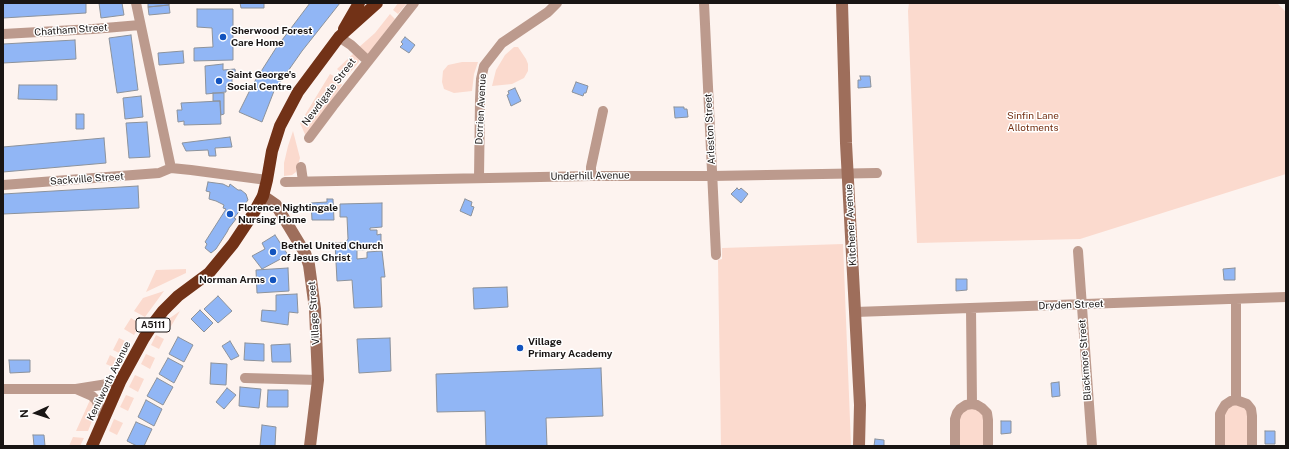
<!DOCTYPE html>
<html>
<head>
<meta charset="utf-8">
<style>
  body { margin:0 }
  #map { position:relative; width:1289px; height:449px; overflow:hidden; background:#fdf3ef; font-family:"Public Sans",sans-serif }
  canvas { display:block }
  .frame { position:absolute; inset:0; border:4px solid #191514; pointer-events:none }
  .north { position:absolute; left:16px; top:393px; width:40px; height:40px; -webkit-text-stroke:3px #fff; paint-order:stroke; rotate:267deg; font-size:11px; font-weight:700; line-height:16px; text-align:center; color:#191514 }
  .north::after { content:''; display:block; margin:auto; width:14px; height:18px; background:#191514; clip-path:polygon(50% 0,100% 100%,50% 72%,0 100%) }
</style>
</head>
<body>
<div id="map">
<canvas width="1289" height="449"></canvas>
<div class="frame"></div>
<div class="north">N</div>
</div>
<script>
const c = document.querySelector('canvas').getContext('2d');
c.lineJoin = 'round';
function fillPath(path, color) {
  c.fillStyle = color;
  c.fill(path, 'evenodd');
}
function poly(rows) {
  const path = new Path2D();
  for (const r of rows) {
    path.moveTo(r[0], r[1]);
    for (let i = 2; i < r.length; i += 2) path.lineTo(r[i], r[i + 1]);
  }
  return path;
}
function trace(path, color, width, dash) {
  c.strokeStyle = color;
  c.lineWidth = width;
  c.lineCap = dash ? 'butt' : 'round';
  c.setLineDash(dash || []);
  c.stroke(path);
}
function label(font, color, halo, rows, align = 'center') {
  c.font = font + ' "Public Sans",sans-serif';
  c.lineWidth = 3;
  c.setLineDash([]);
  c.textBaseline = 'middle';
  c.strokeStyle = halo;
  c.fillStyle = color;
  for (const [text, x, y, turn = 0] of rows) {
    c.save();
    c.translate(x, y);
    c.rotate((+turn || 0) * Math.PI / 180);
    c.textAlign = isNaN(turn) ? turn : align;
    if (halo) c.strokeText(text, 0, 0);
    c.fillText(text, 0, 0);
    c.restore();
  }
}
fillPath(poly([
  [398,3,407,3,398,14,393,10],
  [909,3,1277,3,1286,12,1286,174,1080,239,917,243,908,11],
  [390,14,395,19,367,56,358,48,375,33],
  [514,47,518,47,526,59,528,64,528,71,524,78,512,84,492,86,496,70,505,55],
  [354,53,360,58,359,62,346,77,337,69],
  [462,62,478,62,474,74,472,91,454,93,444,89,442,82,443,71,448,65],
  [330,74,339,79,342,85,307,139,300,123],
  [293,131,300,158,296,172,292,175,284,176,284,163,288,146],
  [843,244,851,446,721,446,718,260,722,259,722,248],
  [186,269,186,273,146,292,156,270],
  [164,291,145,317,134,311,143,298],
  [180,311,167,333,160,329,167,320],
  [131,318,141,324,134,335,124,329],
  [156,335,164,339,159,349,151,345],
  [119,338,129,343,123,355,113,350],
  [146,354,155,358,150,369,141,364],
  [110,355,119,360,115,368,106,364],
  [135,375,144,379,138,392,129,387],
  [126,395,134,398,128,411,120,407],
  [90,400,94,407,94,416,88,431,76,431],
  [1240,404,1247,411,1249,446,1224,446,1225,411,1232,405],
  [971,407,984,414,985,446,958,446,959,415],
  [114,419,123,423,117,435,109,431],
  [73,437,84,438,80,446,69,446]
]), '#fbdace');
const building = poly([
  [3,3,86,3,86,13,3,18,3,3],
  [99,3,122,3,124,15,101,18,99,3],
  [148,3,169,3,169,5,148,7,148,3],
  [240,3,264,3,264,8,241,8,240,3],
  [310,3,340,3,302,51,274,91,262,122,239,112,253,84,276,48,310,3],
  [169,5,170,13,149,15,148,7,169,5],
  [197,9,233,9,233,60,194,61,194,48,213,47,212,28,197,27,197,9],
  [131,35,138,90,117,93,109,38,131,35],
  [405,37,415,45,409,53,400,47,403,44,401,42,405,37],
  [75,40,76,59,3,63,3,44,75,40],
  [183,51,184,63,159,65,158,53,183,51],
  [223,64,223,70,235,69,236,76,232,76,232,86,226,86,226,92,206,94,205,66,223,64],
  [860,76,870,76,871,87,858,88,858,80,861,80,860,76],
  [576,82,588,86,586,93,584,93,583,96,572,92,576,82],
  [19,85,57,85,57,100,18,99,19,85],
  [515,88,521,101,511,106,507,95,509,94,508,91,515,88],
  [213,93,224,93,224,114,221,115,220,101,213,101,213,93],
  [141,96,143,117,125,119,123,98,141,96],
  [220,101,221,124,184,125,184,121,178,122,177,110,182,110,181,103,220,101],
  [674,107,684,107,684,109,687,109,688,117,675,118,674,107],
  [76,114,84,114,84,129,76,129,76,114],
  [147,122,150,157,129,158,126,123,147,122],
  [230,137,232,147,215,148,216,156,209,156,208,150,186,151,182,143,230,137],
  [104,138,106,163,3,172,3,147,104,138],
  [208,182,223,184,229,187,230,184,238,190,241,190,246,194,248,200,234,218,236,219,229,228,227,232,216,249,211,253,205,248,207,244,205,242,226,209,223,208,224,205,216,201,209,199,210,192,206,191,208,182],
  [138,186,139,208,3,214,3,222,3,194,138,186],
  [737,188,739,190,741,188,748,194,741,203,731,194,737,188],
  [327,199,333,199,334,220,312,220,311,203,327,202,327,199],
  [465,199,472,202,471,206,474,207,471,216,460,211,465,199],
  [382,203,382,227,370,228,370,230,377,230,377,235,381,234,381,249,357,250,357,259,367,258,367,252,382,251,385,277,381,277,382,307,354,308,352,280,337,281,335,243,345,243,348,239,347,217,340,217,340,204,382,203],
  [275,235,288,255,262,269,252,256,265,249,262,243,275,235],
  [288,268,289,291,257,293,256,270,288,268],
  [1235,268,1235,280,1224,280,1223,269,1235,268],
  [956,279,967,279,967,290,956,291,956,279],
  [507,287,508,307,474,309,473,288,507,287],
  [297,294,298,313,289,312,288,325,261,321,262,310,276,311,276,295,297,294],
  [218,296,232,311,218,323,204,309,218,296],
  [200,310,213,323,204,332,191,319,200,310],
  [178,337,193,345,184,362,169,354,178,337],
  [390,338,391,371,359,373,357,339,390,338],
  [230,341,239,356,231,360,222,346,230,341],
  [245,343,264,344,264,361,244,360,245,343],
  [290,344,291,362,272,362,271,345,290,344],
  [168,358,183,366,174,383,159,374,168,358],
  [9,360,30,360,30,372,10,373,9,360],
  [211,363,227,364,226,385,210,384,211,363],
  [601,368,603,416,546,418,547,446,486,446,485,411,437,412,436,374,601,368],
  [157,378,173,387,163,405,147,396,157,378],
  [1059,382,1060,396,1052,397,1051,383,1059,382],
  [240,387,261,389,259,408,239,406,240,387],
  [227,388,236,395,224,409,216,402,227,388],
  [268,390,288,390,288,407,267,407,268,390],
  [146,400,162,409,154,426,138,417,146,400],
  [1001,421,1011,421,1011,433,1001,434,1001,421],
  [136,422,152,429,144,446,137,446,127,441,136,422],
  [262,425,276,427,275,446,260,446,262,425],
  [1265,431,1275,431,1275,444,1265,444,1265,431],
  [33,435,44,435,45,446,34,446,33,435],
  [875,439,884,440,884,446,874,446,875,439]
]);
fillPath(building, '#91b6f5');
trace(building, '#8c929b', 1);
trace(poly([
  [136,3,171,168],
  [704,3,716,255],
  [3,34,93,29,140,25],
  [339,37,351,45,368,61],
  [309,138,333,106,414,3],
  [301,167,303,181],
  [591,176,591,167,603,111],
  [479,178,480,100,481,79,484,66,502,43,548,12,557,3],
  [285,182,591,176,712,176,877,173],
  [3,185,159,173,171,168,191,170,267,180],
  [1078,251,1092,446],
  [1236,299,1236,400,1247,404,1251,409,1252,416,1252,446],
  [971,308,972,404,977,405,982,408,987,413,988,420,988,446],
  [855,312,1286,297],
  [245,378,318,380],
  [3,389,76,389,120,382],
  [76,389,92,396,96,400,104,417],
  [955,446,955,419,957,413,960,409,966,405,972,404],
  [1220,446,1220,414,1222,410,1225,405,1231,401,1236,400]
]), '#bc9a8d', 10);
trace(poly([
  [842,3,846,143,860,405,859,446],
  [263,196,276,205,305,253,309,265,315,309,318,380,310,446]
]), '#9e6e5b', 12);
trace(poly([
  [344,29,359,3],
  [92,446,120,382,144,338,153,324,163,311,178,296,209,273,233,244,253,214,263,196,267,180,272,151,280,126,298,92,339,37,377,3]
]), '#723217', 12);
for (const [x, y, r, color] of [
  [223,37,4,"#1253be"],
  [219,81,4,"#1253be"],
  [230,214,4,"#1253be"],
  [273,252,4,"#1253be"],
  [273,280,4,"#1253be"],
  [520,348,4,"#1253be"]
]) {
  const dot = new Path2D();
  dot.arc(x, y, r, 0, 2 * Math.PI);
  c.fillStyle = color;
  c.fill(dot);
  trace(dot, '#fff', 1.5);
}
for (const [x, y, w] of [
  [153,325,34]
]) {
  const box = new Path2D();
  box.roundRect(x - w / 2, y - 7, w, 14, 3);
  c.fillStyle = '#fff';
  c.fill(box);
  trace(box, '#191514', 1);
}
label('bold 9px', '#191514', null, [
  ["A5111",153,325]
]);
label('10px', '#191514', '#fff', [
  ["Chatham Street",71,30,-4],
  ["Newdigate Street",329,92,-53],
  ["Dorrien Avenue",481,109,-87],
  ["Arleston Street",710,129,-93],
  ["Underhill Avenue",590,176,-1],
  ["Sackville Street",87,179,-4],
  ["Kitchener Avenue",851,225,-93],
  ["Dryden Street",1071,305,-2],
  ["Village Street",314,313,-94],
  ["Blackmore Street",1085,360,-94],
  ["Kenilworth Avenue",109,381,-64]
]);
label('bold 10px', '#191514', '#fff', [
  ["Sherwood Forest",231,31],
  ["Care Home",231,43],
  ["Saint George's",227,75],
  ["Social Centre",227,87],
  ["Florence Nightingale",238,208],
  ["Nursing Home",238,220],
  ["Bethel United Church",281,246],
  ["of Jesus Christ",281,258],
  ["Norman Arms",265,280,"right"],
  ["Village",528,342],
  ["Primary Academy",528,354]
], 'left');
label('10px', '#763215', '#fff', [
  ["Sinfin Lane",1033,116],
  ["Allotments",1033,128]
]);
</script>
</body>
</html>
